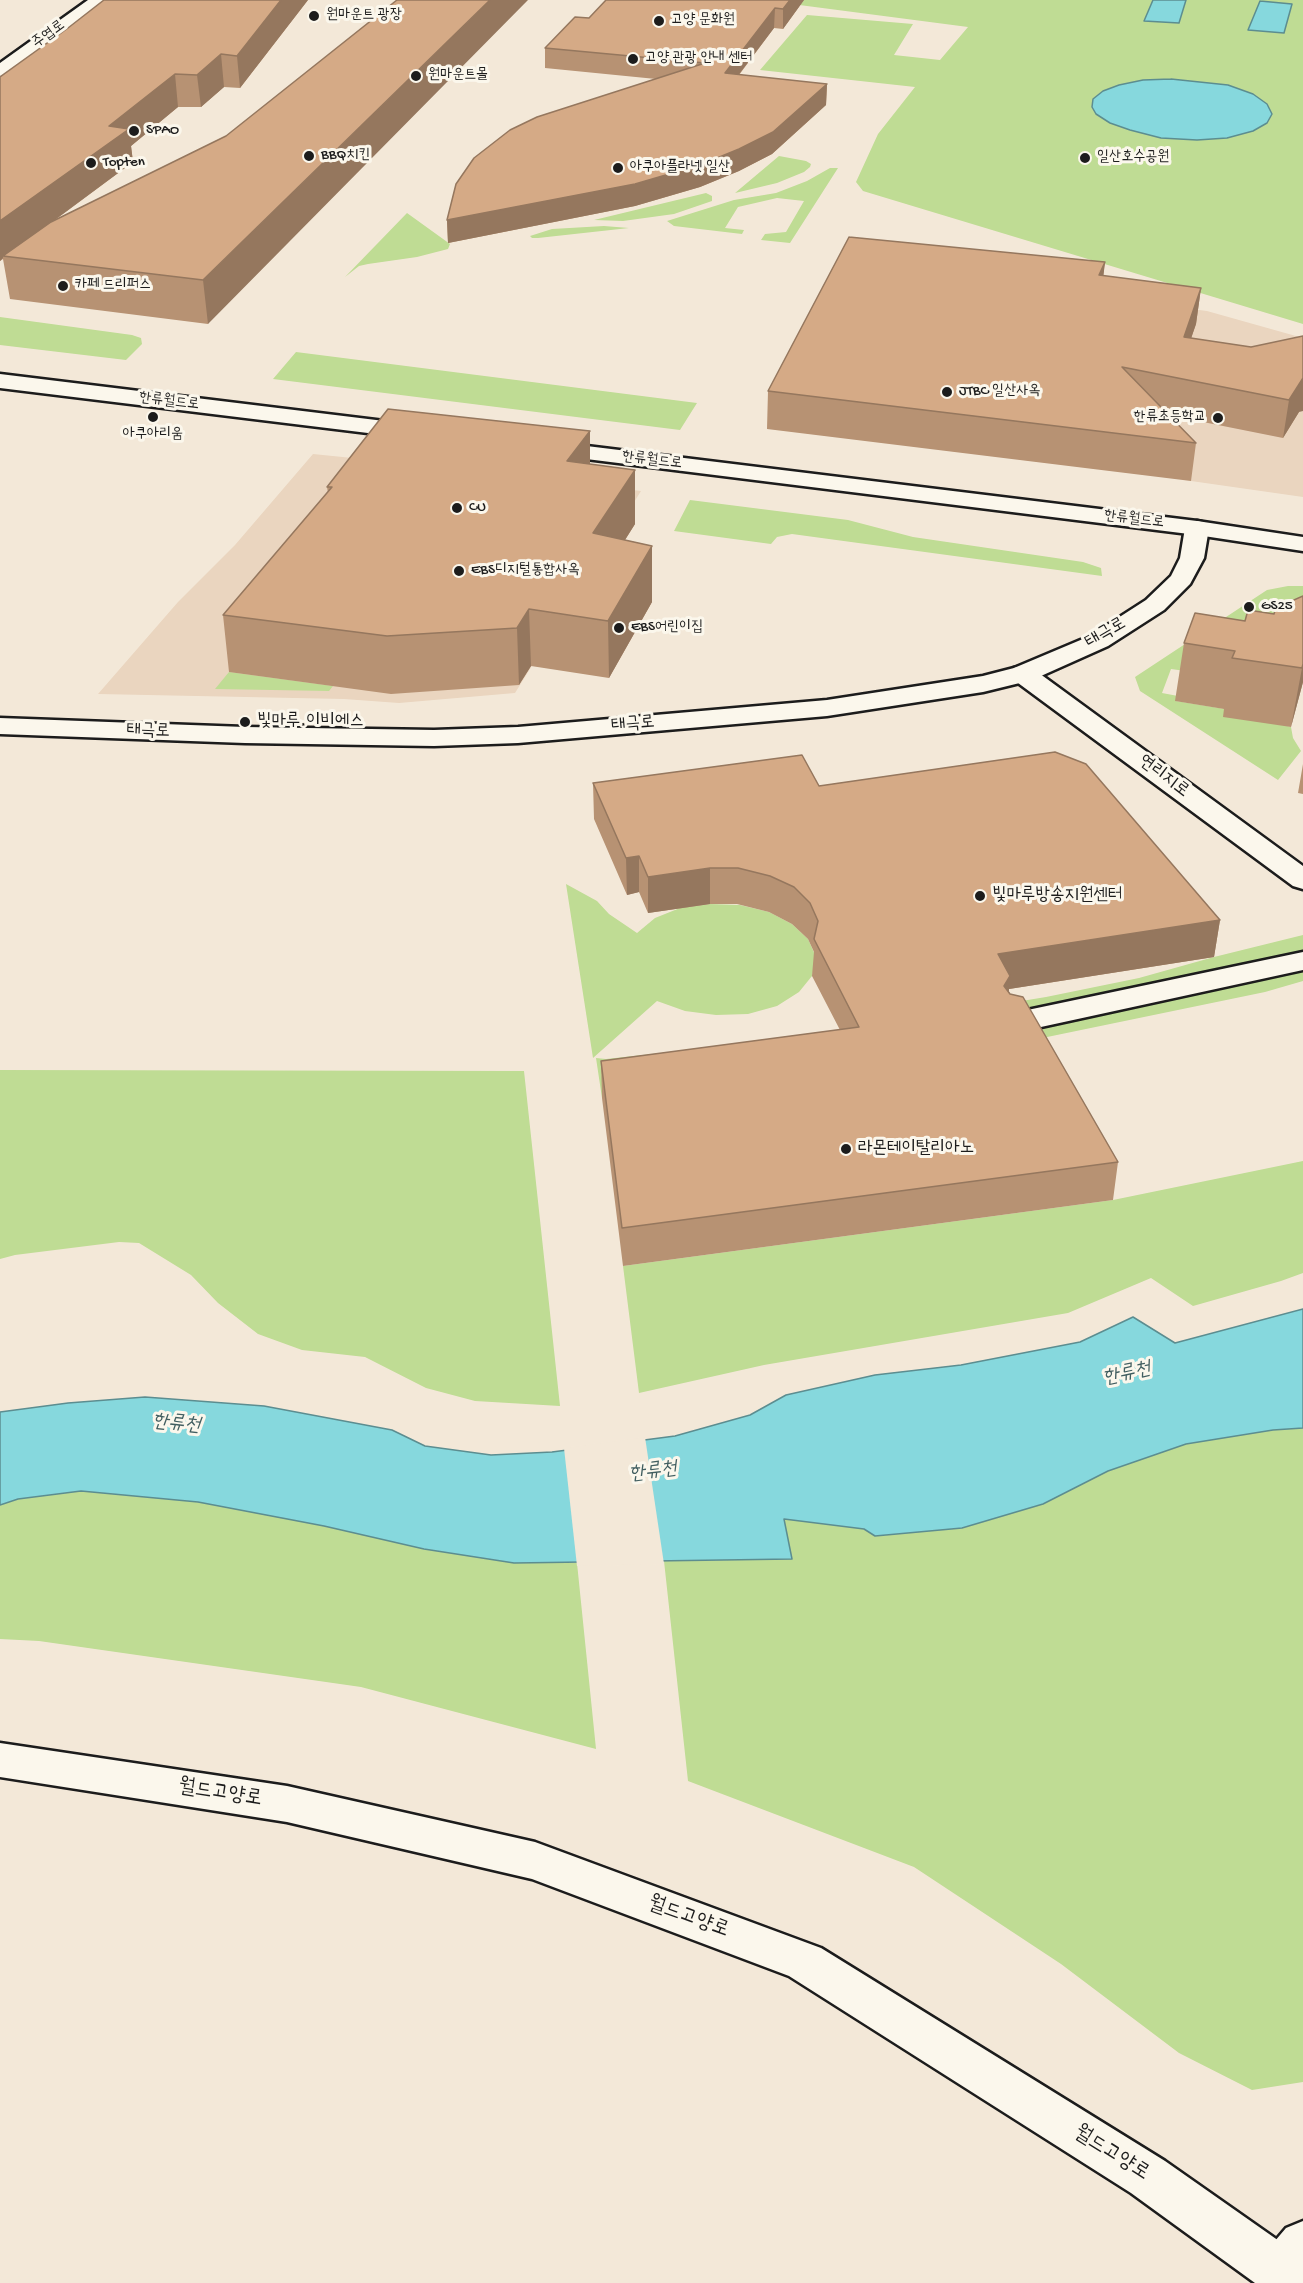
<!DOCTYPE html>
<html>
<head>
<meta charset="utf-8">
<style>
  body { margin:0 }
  canvas { display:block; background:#f3e8d8 }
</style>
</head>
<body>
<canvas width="1303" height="2283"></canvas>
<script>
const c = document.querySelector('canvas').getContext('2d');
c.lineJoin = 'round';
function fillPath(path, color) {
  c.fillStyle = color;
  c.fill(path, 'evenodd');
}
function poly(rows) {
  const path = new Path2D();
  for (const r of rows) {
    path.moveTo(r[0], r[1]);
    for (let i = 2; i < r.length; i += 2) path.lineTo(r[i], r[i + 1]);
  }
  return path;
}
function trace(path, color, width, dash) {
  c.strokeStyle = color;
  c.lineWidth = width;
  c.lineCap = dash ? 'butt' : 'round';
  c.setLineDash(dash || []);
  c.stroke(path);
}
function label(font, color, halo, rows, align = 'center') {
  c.font = font + ' "Gochi Hand","Poor Story",sans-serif';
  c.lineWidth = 6;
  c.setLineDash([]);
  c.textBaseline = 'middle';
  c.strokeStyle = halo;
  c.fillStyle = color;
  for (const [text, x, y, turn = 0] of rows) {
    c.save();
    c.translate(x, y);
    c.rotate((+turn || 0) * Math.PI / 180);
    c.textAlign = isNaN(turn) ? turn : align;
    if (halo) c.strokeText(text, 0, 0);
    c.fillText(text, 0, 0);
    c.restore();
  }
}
fillPath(poly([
  [1101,297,1207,311,1303,338,1303,497,1191,481],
  [313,454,392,462,641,491,515,693,399,703,344,699,98,694,178,602,235,545]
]), '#ead5bf');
fillPath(poly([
  [761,0,1303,0,1303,324,863,191,856,182,878,134,915,87,760,70,807,15,913,24,894,55,940,60,968,27],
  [779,156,806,161,811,164,810,167,804,172,777,183,735,193],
  [830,168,838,168,790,243,761,240,765,234,786,232,804,201,777,198,738,207,725,228,744,230,742,234,674,226,667,221,734,200,776,193,807,181],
  [706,193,712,196,712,201,674,214,623,221,594,220],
  [407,213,450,244,448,249,417,257,368,264,359,266,345,277],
  [604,226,629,228,538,238,532,238,530,236,552,229],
  [0,317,132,335,141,338,142,344,126,360,0,345],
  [296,352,697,403,680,430,273,379],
  [690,500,848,520,913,537,1083,562,1101,568,1102,576,792,534,777,537,771,544,674,531],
  [1288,586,1303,586,1303,649,1236,678,1171,669,1162,693,1178,696,1176,701,1225,709,1291,727,1293,738,1301,751,1278,780,1140,691,1135,677,1267,590],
  [229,672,333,686,329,691,215,689],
  [566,884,597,901,609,914,637,933,655,918,680,908,710,904,740,905,769,912,792,924,808,939,816,957,812,976,799,992,777,1006,748,1014,716,1015,685,1011,657,1001,593,1058],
  [1303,935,1303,981,1265,992,1023,1042,602,1098,596,1058,606,1059,790,1039,1046,997,1139,978,1214,957],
  [0,1070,524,1071,560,1406,475,1401,426,1388,365,1357,302,1350,258,1334,218,1303,191,1275,139,1243,119,1242,15,1255,0,1259],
  [1303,1161,1303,1273,1281,1281,1193,1306,1151,1278,1068,1313,764,1365,639,1393,623,1266,1113,1200],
  [1303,1428,1303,2082,1252,2090,1179,2053,1061,1964,914,1867,688,1781,664,1561,792,1559,784,1519,864,1529,875,1536,962,1528,1043,1504,1108,1471,1186,1444,1273,1430],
  [81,1491,198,1502,324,1526,424,1549,514,1563,577,1563,596,1749,361,1687,39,1641,0,1639,0,1505,18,1499]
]), '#bfdc94');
const water = poly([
  [1153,0,1186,0,1179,23,1144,21,1153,0],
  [1260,1,1292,4,1284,33,1248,30,1260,1],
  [1171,79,1228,85,1253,94,1267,104,1272,114,1267,123,1253,131,1227,138,1197,140,1161,138,1130,130,1110,123,1096,114,1092,107,1093,99,1103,91,1119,85,1143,80,1171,79],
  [1303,1309,1303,1428,1273,1430,1186,1444,1108,1471,1043,1504,962,1528,875,1536,864,1529,784,1519,792,1559,514,1563,424,1549,324,1526,198,1502,81,1491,18,1499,0,1505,0,1412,68,1403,145,1397,264,1406,392,1430,425,1446,491,1455,552,1452,675,1436,750,1415,786,1395,875,1375,961,1365,1080,1342,1133,1317,1175,1343,1303,1309]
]);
fillPath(water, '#86d8dd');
trace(water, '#5c8d90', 1.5);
fillPath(poly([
  [645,1437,664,1564,577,1566,564,1448]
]), '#f3e8d8');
const street = poly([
  [1197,521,1205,523,1209,528,1204,558,1190,584,1164,610,1108,646,1032,680,983,692,827,716,518,743,434,746,245,743,0,734,0,718,245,727,434,730,518,727,827,700,983,676,1014,668,1090,636,1146,600,1171,576,1180,558,1185,528,1189,523,1197,521],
  [1303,952,1303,970,1018,1032,1007,1029,1002,1022,1007,1015,1018,1012,1303,952],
  [1303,2221,1303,2283,1261,2283,1256,2272,1263,2255,1286,2228,1303,2221]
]);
const secondary = poly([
  [88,0,107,0,6,75,0,76,0,63,88,0],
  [0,374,417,425,425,427,428,432,425,437,417,439,0,388,0,374],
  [546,441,1197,521,1303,537,1303,551,1197,535,538,453,535,448,538,443,546,441],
  [1023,666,1032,668,1303,866,1303,889,1293,886,1014,680,1010,674,1014,668,1023,666],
  [0,1743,287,1786,535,1842,821,1948,1165,2161,1299,2255,1303,2259,1303,2283,1255,2283,1131,2193,789,1976,532,1879,287,1822,0,1777,0,1743]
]);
trace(street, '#1c1c1c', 5);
trace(secondary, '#1c1c1c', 5);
fillPath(street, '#fbf7ec');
fillPath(secondary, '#fbf7ec');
fillPath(poly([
  [308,0,240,88,224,87,201,107,178,107,131,146,133,162,55,220,226,136,208,324,10,299,3,259,0,261,0,77],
  [606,0,804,0,783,29,774,28,739,75,827,84,826,105,772,154,739,171,700,187,635,206,448,243,447,220,656,79,545,68,545,48,589,18],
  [1105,262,1103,276,1201,288,1196,324,1191,338,1251,347,1299,412,1283,438,1168,415,1196,443,1191,481,767,429,768,391],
  [590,464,635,470,635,524,625,540,652,546,652,602,609,678,531,666,519,685,391,694,229,672,223,615,328,493,327,487],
  [1303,596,1303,682,1291,727,1223,717,1224,709,1175,701,1184,643,1245,621,1274,614],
  [1303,764,1303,794,1298,793],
  [593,783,819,786,1220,920,1214,957,1009,989,1009,992,1118,1162,1113,1200,623,1266,602,1098,601,1061,840,1030,812,976,814,952,808,939,792,924,769,912,737,904,710,904,648,913,639,892,627,895,594,819]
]), '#b79273');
fillPath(poly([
  [281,0,308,0,240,88,237,56],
  [490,0,528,0,208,324,203,280],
  [790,0,804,0,783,29,783,9],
  [775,8,774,28,724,94,725,73],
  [221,54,224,87,201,107,197,75],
  [175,74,178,107,131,146,133,162,6,256,3,256,3,258,0,261,0,221,109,126],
  [827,84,826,105,772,154,739,171,700,187,635,206,448,243,447,220],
  [1105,262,1101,297,1099,275],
  [1201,288,1196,324,1179,374,1184,337],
  [1303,378,1303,411,1299,412,1283,438,1289,400],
  [590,431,590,485,567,461],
  [635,470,635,524,594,589,593,533],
  [652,546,652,602,609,678,608,621],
  [529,609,531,666,519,685,517,628],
  [1303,664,1303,682,1291,727,1302,668],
  [639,856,639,892,627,895,626,858],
  [710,868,710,904,648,913,648,877],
  [1220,920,1214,957,1009,989,1006,1013,998,954]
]), '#95775e');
const building = poly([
  [104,0,281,0,237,56,221,54,197,75,175,74,109,126,129,129,0,221,0,77,68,28,104,0],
  [397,0,490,0,203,280,3,256,51,222,226,136,397,0],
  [606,0,790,0,783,9,775,8,725,73,827,84,773,132,739,149,700,165,635,184,447,220,456,184,474,158,510,130,537,117,705,63,545,48,575,17,589,18,606,0],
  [849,237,1105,262,1099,275,1201,288,1184,337,1251,347,1303,336,1303,378,1289,400,1122,367,1196,443,768,391,849,237],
  [388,409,590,431,567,461,635,470,593,533,652,546,608,621,529,609,517,628,387,636,223,615,332,487,327,487,388,409],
  [1303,596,1303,664,1302,668,1232,658,1235,651,1184,643,1195,613,1245,621,1248,610,1274,614,1276,608,1303,596],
  [1055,752,1086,764,1220,920,998,954,1010,976,1004,986,1010,994,1023,997,1118,1162,622,1228,601,1061,859,1027,814,939,818,921,810,903,794,887,770,876,738,868,710,868,648,877,639,856,626,858,593,783,802,755,819,786,1055,752]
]);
fillPath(building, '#d5aa86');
trace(building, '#95775e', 1.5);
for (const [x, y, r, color] of [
  [314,16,6,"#1c1c1c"],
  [659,21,6,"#1c1c1c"],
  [633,59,6,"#1c1c1c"],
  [416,76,6,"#1c1c1c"],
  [134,131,6,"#1c1c1c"],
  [309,156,6,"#1c1c1c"],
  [1085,158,6,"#1c1c1c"],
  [91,163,6,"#1c1c1c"],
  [618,168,6,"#1c1c1c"],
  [63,286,6,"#1c1c1c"],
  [947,392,6,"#1c1c1c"],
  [153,417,6,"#1c1c1c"],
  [1218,418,6,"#1c1c1c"],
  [457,508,6,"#1c1c1c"],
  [459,571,6,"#1c1c1c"],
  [1249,607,6,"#1c1c1c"],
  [619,628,6,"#1c1c1c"],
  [245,722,6,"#1c1c1c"],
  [980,896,6,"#1c1c1c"],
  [846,1149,6,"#1c1c1c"]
]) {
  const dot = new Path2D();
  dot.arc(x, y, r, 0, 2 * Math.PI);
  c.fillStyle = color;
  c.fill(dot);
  trace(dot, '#fbf7ec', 2);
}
label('15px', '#1c1c1c', '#fbf7ec', [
  ["원마운트 광장",326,16],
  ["고양 문화원",671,21],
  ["고양 관광 안내 센터",645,59],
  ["원마운트몰",428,76],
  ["SPAO",146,131],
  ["BBQ치킨",321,156],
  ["일산호수공원",1097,158],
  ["Topten",103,163],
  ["아쿠아플라넷 일산",630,168],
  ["카페 드리퍼스",75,286],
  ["JTBC 일산사옥",959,392],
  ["한류초등학교",1206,418,"right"],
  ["아쿠아리움",153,435,"center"],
  ["CU",469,508],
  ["EBS디지털통합사옥",471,571],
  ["GS25",1261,607],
  ["EBS어린이집",631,628]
], 'left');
label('15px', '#1c1c1c', '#fbf7ec', [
  ["주엽로",49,35,-36],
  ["한류월드로",169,402,7],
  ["한류월드로",652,461,7],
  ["한류월드로",1134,520,7]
]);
label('18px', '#1c1c1c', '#fbf7ec', [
  ["태극로",1106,634,-30],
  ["태극로",633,725,-5],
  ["태극로",148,732,2],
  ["연리지로",1163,777,37]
]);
label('18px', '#1c1c1c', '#fbf7ec', [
  ["빛마루.이비에스",257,722],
  ["빛마루방송지원센터",992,896],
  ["라몬테이탈리아노",858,1149]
], 'left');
label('italic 20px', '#415e60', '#fbf7ec', [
  ["한류천",1127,1375,-12],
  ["한류천",176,1425,6],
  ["한류천",653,1473,-7]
]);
label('21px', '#1c1c1c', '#fbf7ec', [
  ["월드고양로",220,1794,9],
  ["월드고양로",688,1918,20],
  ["월드고양로",1111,2154,32]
]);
</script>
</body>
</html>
